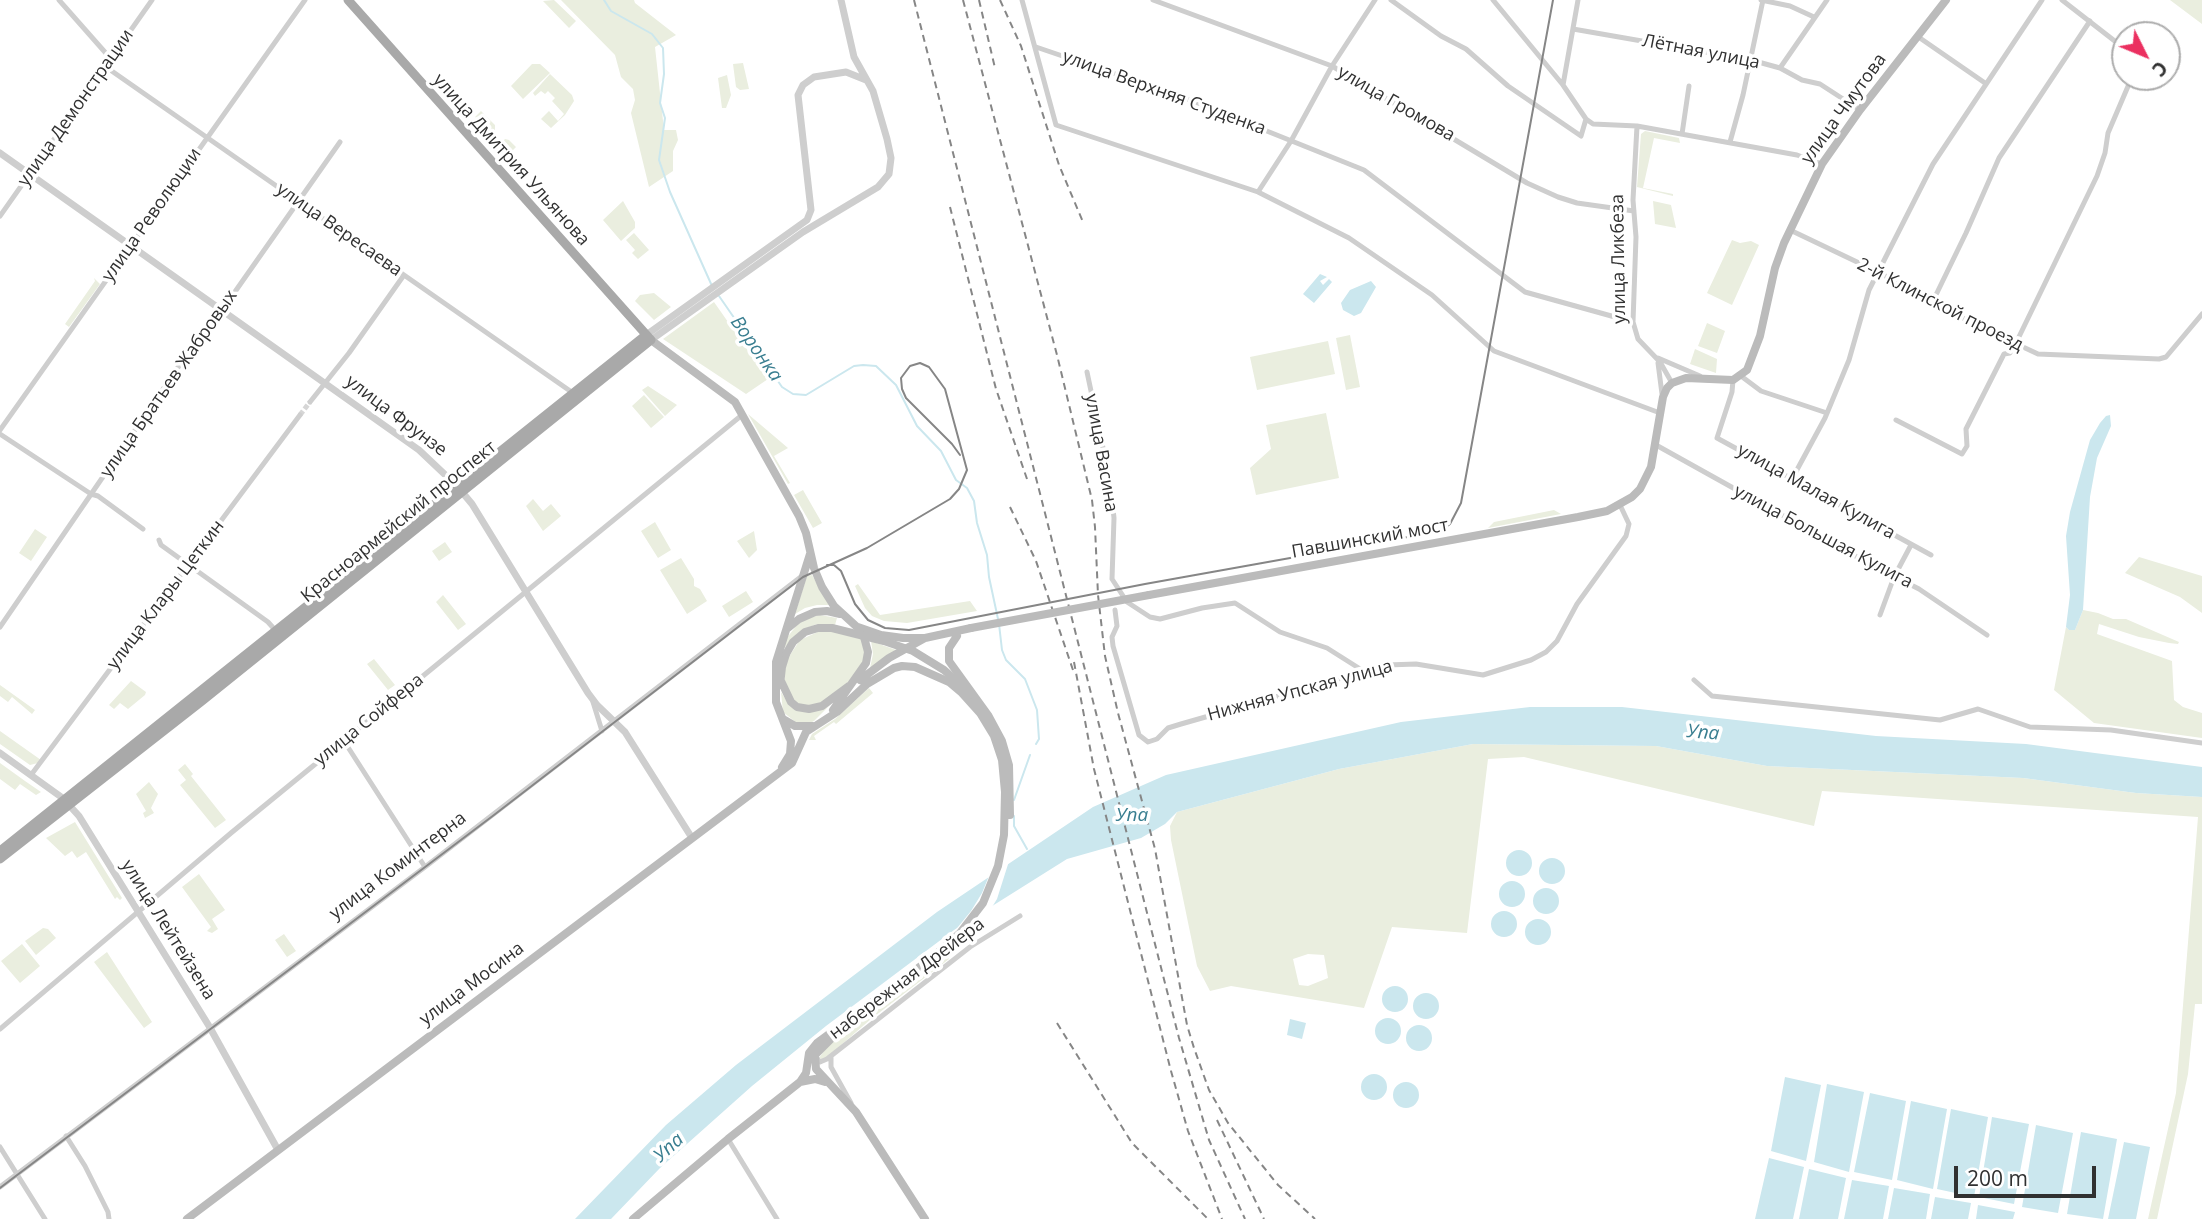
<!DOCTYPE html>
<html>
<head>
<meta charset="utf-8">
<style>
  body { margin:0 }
  #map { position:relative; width:2202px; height:1219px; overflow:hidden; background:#fff; font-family:"Open Sans",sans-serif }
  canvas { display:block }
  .north { position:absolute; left:2111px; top:21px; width:70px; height:70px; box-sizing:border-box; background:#fff; border:2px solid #adadad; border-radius:50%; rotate:133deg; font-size:19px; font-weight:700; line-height:28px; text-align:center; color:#313131 }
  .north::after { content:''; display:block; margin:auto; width:24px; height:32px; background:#eb3060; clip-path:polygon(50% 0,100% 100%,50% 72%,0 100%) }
  .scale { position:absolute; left:1954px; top:1166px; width:142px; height:32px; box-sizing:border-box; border:4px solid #313131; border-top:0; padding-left:9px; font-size:21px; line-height:24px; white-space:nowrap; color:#313131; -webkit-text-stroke:5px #fff; paint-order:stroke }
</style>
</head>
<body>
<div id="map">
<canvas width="2202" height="1219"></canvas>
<div class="north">С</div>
<div class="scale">200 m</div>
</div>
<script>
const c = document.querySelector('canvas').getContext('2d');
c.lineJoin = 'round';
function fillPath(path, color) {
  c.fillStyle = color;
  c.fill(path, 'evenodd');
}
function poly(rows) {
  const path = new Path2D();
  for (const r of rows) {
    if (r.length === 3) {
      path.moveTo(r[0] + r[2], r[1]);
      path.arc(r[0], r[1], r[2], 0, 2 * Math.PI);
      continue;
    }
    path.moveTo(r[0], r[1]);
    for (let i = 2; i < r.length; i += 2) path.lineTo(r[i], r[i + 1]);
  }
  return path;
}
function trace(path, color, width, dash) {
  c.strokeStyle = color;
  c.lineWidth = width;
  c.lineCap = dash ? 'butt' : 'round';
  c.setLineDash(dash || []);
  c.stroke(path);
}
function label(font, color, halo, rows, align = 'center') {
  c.font = font + ' "Open Sans",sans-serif';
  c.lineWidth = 7;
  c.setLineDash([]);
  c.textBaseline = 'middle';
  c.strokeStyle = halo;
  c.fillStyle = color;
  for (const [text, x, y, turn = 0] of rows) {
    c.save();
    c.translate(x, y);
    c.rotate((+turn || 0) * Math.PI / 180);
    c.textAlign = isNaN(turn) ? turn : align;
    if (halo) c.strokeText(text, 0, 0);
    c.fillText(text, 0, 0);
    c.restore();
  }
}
fillPath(poly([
  [554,0,576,21,569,28,543,1],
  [561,0,634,0,635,3,676,35,655,47,664,130,676,130,678,140,673,151,673,171,649,187,631,113,635,100,633,89,621,77,615,55],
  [2170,0,2202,0,2202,24],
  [743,63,749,89,740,90,736,87,733,64],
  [532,64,540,64,550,73,523,99,511,86],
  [550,74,572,95,574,101,565,115,551,128,541,119,549,111,558,121,564,114,552,101,555,98,548,91,545,94,541,91,535,96,533,93],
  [727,75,731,95,726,108,722,108,718,78],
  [481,111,495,125,495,132,491,136,475,117],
  [471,119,513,166,508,167,472,125],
  [1645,131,1679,138,1680,143,1654,138,1643,188,1673,194,1673,196,1637,187,1641,134],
  [505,139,509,140,516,147,509,154,517,162,515,164,499,146],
  [623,201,635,222,635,228,621,241,603,220],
  [1653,201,1671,205,1676,228,1655,224],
  [634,233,649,250,638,259,632,253,635,250,626,240],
  [1732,240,1740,243,1751,241,1759,245,1732,305,1707,293],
  [94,278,100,284,69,327,65,324,95,281],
  [654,293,671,307,654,320,635,301,640,295],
  [714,302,768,379,746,394,663,339],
  [1707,323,1725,331,1717,353,1698,346],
  [1350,335,1360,387,1346,390,1336,338],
  [1328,341,1335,374,1257,390,1250,357],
  [1695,349,1717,359,1716,373,1690,364],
  [648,386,677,405,665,416,642,390],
  [644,395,664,417,651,428,632,406],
  [1326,413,1339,478,1256,495,1250,468,1271,449,1266,425],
  [748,414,788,448,774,456,790,483,788,484],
  [803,490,822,523,813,528,794,495],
  [533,499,543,511,551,504,561,516,543,531,526,506],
  [1554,510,1561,514,1488,528,1494,522],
  [655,522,671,550,658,558,641,531],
  [35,529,47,537,31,561,19,553],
  [754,531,757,550,749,558,737,541],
  [445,542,452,552,439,561,432,551],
  [2139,557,2202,576,2202,613,2180,597,2125,573],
  [681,558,694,579,694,586,700,589,707,601,687,614,660,570],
  [812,575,829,605,817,605,805,608,795,614,807,576],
  [858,584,880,615,970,601,977,611,907,623,884,621,872,616,865,608,855,586],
  [746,591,753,602,729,617,722,606],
  [443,595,466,624,458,630,436,602],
  [2083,610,2098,613,2113,619,2126,619,2179,642,2178,644,2169,643,2139,637,2099,624,2097,634,2172,661,2174,700,2183,707,2202,713,2202,738,2094,723,2054,690,2066,627,2069,630,2075,630],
  [820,615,837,618,835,625,817,624,804,629,792,638,783,650,785,640,797,625,805,619],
  [820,631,834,632,861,639,865,654,864,661,855,676,826,701,805,707,793,701,784,682,785,670,788,658,800,640],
  [871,641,896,650,870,668,873,654],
  [374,659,395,685,388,690,367,664],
  [131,681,146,692,145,695,128,709,120,703,114,709,109,705],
  [0,685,35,710,32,714,12,697,8,702,0,696],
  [869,688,873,693,836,724,834,722,814,736,816,740,809,740,812,734,835,719],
  [781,692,786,700,797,709,831,704,814,721,808,724,798,724,783,712],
  [0,731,41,760,38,763,30,765,0,744],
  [1473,744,1656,746,1767,766,2023,778,2136,793,2202,797,2202,1004,2195,1004,2188,1074,2157,1219,2148,1219,2176,1093,2198,817,1822,791,1814,826,1524,757,1488,759,1467,933,1392,927,1364,1008,1231,986,1210,991,1197,966,1171,840,1170,826,1177,812,1339,769],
  [1308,954,1324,955,1328,978,1308,986,1299,985,1293,959],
  [0,763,25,781,41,792,36,795,20,784,15,790,0,779],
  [185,764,193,774,191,776,226,820,215,828,180,785,186,780,178,770],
  [149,782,158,794,151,808,154,813,145,818,143,813,146,811,136,794],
  [75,822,122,898,120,900,117,897,115,899,86,852,77,858,72,851,65,856,46,838],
  [199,874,225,910,212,919,218,929,212,933,207,931,211,927,182,887],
  [43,928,48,929,56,938,36,955,25,941],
  [284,934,296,951,287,957,275,940],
  [22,944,40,966,20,983,1,961],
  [107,952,152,1022,144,1028,94,962],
  [948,957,949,959,871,1019,824,1060,819,1058,829,1044]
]), '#eaeedf');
fillPath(poly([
  [1320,274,1327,277,1320,281,1323,285,1329,279,1332,282,1314,303,1303,294],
  [1371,281,1376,287,1361,313,1354,316,1343,310,1341,303,1350,290],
  [2110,415,2111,426,2097,458,2090,497,2083,610,2075,630,2069,630,2066,627,2070,595,2066,536,2070,512,2090,440,2100,423,2106,416],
  [1530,707,1622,707,1876,736,2026,744,2202,767,2202,797,2136,793,2023,778,1767,766,1656,746,1473,744,1339,769,1177,812,1165,824,1141,838,1067,859,954,930,826,1026,752,1086,660,1168,611,1219,575,1219,666,1125,736,1065,937,912,1093,807,1166,775,1401,722],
  [1519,863,13],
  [1552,871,13],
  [1512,894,13],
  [1546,901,13],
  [1504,924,13],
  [1538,932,13],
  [1395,999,13],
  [1426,1006,13],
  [1388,1031,13],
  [1290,1019,1306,1023,1302,1039,1287,1035],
  [1419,1038,13],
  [1374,1087,13],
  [1785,1077,1821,1085,1806,1161,1771,1151],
  [1406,1095,13],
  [1827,1084,1864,1092,1849,1172,1814,1162],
  [1870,1093,1906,1101,1892,1180,1854,1172],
  [1911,1101,1947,1109,1933,1189,1897,1180],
  [1951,1109,1988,1117,1974,1197,1937,1189],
  [1992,1117,2029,1124,2014,1204,1979,1197],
  [2036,1125,2073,1133,2058,1213,2022,1207],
  [2081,1132,2117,1139,2103,1219,2067,1214],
  [2124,1142,2150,1147,2136,1219,2108,1219],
  [1769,1158,1804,1167,1793,1219,1755,1219],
  [1809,1169,1846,1178,1838,1219,1799,1219],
  [1852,1180,1889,1186,1883,1219,1844,1219],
  [1894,1188,1930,1194,1926,1219,1888,1219],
  [1935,1197,1971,1203,1968,1219,1931,1219],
  [1978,1205,2015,1212,2013,1219,1976,1219]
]), '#cbe7ee');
fillPath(poly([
  [1010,858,997,899,989,912,949,938,971,911,982,893,991,871]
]), '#fff');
trace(poly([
  [604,0,611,11,652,34,663,48,664,74,660,103,665,118,659,160,670,192,712,286],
  [719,296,782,387,793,394,806,395,854,366,863,365,876,366,896,385,917,426,941,451,956,480,967,488,974,501,977,523,987,555,989,577,998,619],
  [999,624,1002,650,1006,660,1025,679,1037,710,1039,739,1036,744],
  [1014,800,1030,755],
  [1014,816,1014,826,1027,849]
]), '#cbe7ee', 2);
trace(poly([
  [300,415,310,402]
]), '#d6d6d6', 5, [5, 2.5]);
trace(poly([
  [59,0,111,59],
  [1022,0,1056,125,1258,192,1349,238,1432,295,1494,351,1660,413],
  [1153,0,1332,66,1527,183,1558,197,1577,203,1634,211],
  [1391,0,1441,36,1466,49,1508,86,1581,136,1586,119],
  [1493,0,1563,85,1586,119,1593,124,1637,126,1797,155,1822,164],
  [1761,0,1790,6,1814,17],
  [2062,0,2125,49],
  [1573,29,1751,60,1780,68,1802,80,1820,84,1860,110],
  [1917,36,1985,83],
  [1036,47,1177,95,1364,170,1525,292,1633,322],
  [106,67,573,393],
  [1780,68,1827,0],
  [1563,85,1578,0],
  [1637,126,1633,200,1636,237,1633,322,1638,339,1660,362,1672,383],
  [1682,134,1689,86],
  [1730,142,1743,95,1763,0],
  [1258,192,1291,141,1332,66,1375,0],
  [0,216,152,0],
  [1790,230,1878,272,1976,325,2038,354,2159,359,2166,357,2202,314],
  [1933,301,1966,233,1999,158,2090,21],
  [1658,358,1700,376],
  [1658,363,1662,394],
  [1087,372,1110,481,1114,518,1112,579,1127,602,1150,617,1160,619,1202,608,1235,603,1280,632,1327,648,1365,672],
  [1741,376,1761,391,1827,413],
  [1733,380,1732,392,1717,438,1931,555],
  [310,402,349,353,404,275],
  [1896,420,1962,454,1967,446,1966,429,2004,354,2010,353,2015,345,2097,176,2105,153,2108,133,2132,77],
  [0,430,305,0],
  [0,434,91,494,98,496,143,529],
  [1656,445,1868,563,1919,589,1987,635],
  [1792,479,1825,418,1849,360,1869,290,1933,164,2042,0],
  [159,540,161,545,268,622,276,631],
  [1115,610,1117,626,1112,637,1113,646,1139,735,1148,742,1157,739,1168,728,1181,724,1387,665,1416,664,1483,675,1531,660,1546,652,1557,641,1577,604,1626,536,1629,524,1620,505],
  [1880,615,1894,577,1911,545],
  [0,627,207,325,232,296,340,142],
  [1694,680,1712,696,1940,720,1978,709,2030,727,2111,730,2202,743],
  [593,702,602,731],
  [344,741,425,867],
  [31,775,300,415],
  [0,1029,231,833,742,415],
  [816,1057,820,1062,827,1059,970,947,1020,916],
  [831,1057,831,1067,851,1103],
  [66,1136,85,1166,108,1212,109,1219],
  [728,1139,777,1219],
  [0,1147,45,1219],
  [0,1187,425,867,802,576]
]), '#cecece', 5);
trace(poly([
  [0,153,419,450,457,486],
  [646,335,807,220,811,210,798,95,803,85,814,77,846,72,866,80],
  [651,340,803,232,878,187,889,174,891,158,887,139,873,91,854,57,841,0],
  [462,492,472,504,588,693,597,705,625,732,692,838],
  [0,753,64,799],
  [69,805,79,816,209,1026,278,1150]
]), '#cecece', 7);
trace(poly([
  [651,340,735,402,799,516,806,533,814,568,822,587,834,606,857,627,864,637,868,652,866,663,833,710],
  [1149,595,1578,517,1607,511,1632,497,1640,489,1651,467,1663,397,1667,388,1672,383,1686,378,1733,380,1747,370,1760,336,1775,268,1784,243,1822,164,1860,110,1946,0],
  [858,627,881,635,903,638,925,638,971,628],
  [788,628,799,619,815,612,827,611,840,614],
  [957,636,949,648,949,661,988,715,1002,741,1009,765,1010,815],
  [860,680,889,658,925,638],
  [781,681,791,702,797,707,809,709,822,706,849,686],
  [780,685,782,667,786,654],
  [783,719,795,726,813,726],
  [782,767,790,754,791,741,776,702,776,662,810,554],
  [850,1024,880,1003],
  [834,1036,815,1055,816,1069,856,1112,925,1219],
  [187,1219,792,763,806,732,837,712,867,684,894,668,902,666,915,667,949,682,962,693,980,713,994,736,1002,760,1005,792,1004,835,998,866,983,903,960,933,933,957,817,1043,809,1053,806,1073,800,1082],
  [633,1219,728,1139,800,1082,815,1079,825,1082]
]), '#bbb', 8);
trace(poly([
  [0,851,646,335],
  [0,859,202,701,651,340,348,0]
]), '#a9a9a9', 9);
trace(poly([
  [827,565,834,565,841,571,855,604,868,620,885,628,909,630,1145,584,1441,531,1450,524,1461,503,1553,0],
  [0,1188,494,815,803,577,867,548,950,499,959,489,967,470,945,389,929,367,920,363,910,366,901,378,902,389,906,398,952,444,960,455]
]), '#868686', 2);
trace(poly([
  [914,0,1179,1038,1209,1140,1245,1219],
  [963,0,1057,355,1092,500,1095,527,1098,595,1105,656,1118,713,1155,849,1187,1025,1194,1048,1209,1090,1228,1123,1278,1185,1315,1219],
  [979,0,995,68],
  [1000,0,1021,46,1059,165,1083,222],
  [950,207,996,389,1027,479],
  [1010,507,1036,561,1074,673],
  [1074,662,1094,769,1171,1071,1188,1131,1222,1219],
  [1057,1023,1132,1143,1208,1219],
  [1217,1120,1264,1219]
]), '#868686', 2, [7, 5]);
trace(poly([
  [971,628,1149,595],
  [786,654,793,642,805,632,818,628,832,628,884,641,913,651,944,670,971,694]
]), '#bbb', 8);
label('18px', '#313131', '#fff', [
  ["Лётная улица",1701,52,11],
  ["улица Верхняя Cтуденка",1164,93,20],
  ["улица Громова",1396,104,30],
  ["улица Демонстрации",76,108,-55],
  ["улица Чмутова",1844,109,-54],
  ["улица Дмитрия Ульянова",511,160,48],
  ["улица Революции",152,215,-55],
  ["улица Вересаева",339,230,35],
  ["улица Ликбеза",1619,259,-91],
  ["2-й Клинской проезд",1940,305,27],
  ["улица Братьев Жабровых",169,384,-55],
  ["улица Фрунзе",396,416,37],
  ["улица Васина",1101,453,80],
  ["улица Малая Кулига",1816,492,29],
  ["Красноармейский проспект",399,522,-39],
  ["улица Большая Кулига",1823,537,28],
  ["Павшинский мост",1370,539,-10],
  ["улица Клары Цеткин",166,595,-53],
  ["Нижняя Упская улица",1300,691,-15],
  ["улица Сойфера",369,720,-39],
  ["улица Коминтерна",398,866,-37],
  ["улица Лейтейзена",168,930,58],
  ["набережная Дрейера",907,979,-37],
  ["улица Мосина",472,984,-37]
]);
label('italic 19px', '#397e90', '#fff', [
  ["Воронка",756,349,55],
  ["Упа",1703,733,5],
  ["Упа",1132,816],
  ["Упа",669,1148,-42]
]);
</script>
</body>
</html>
